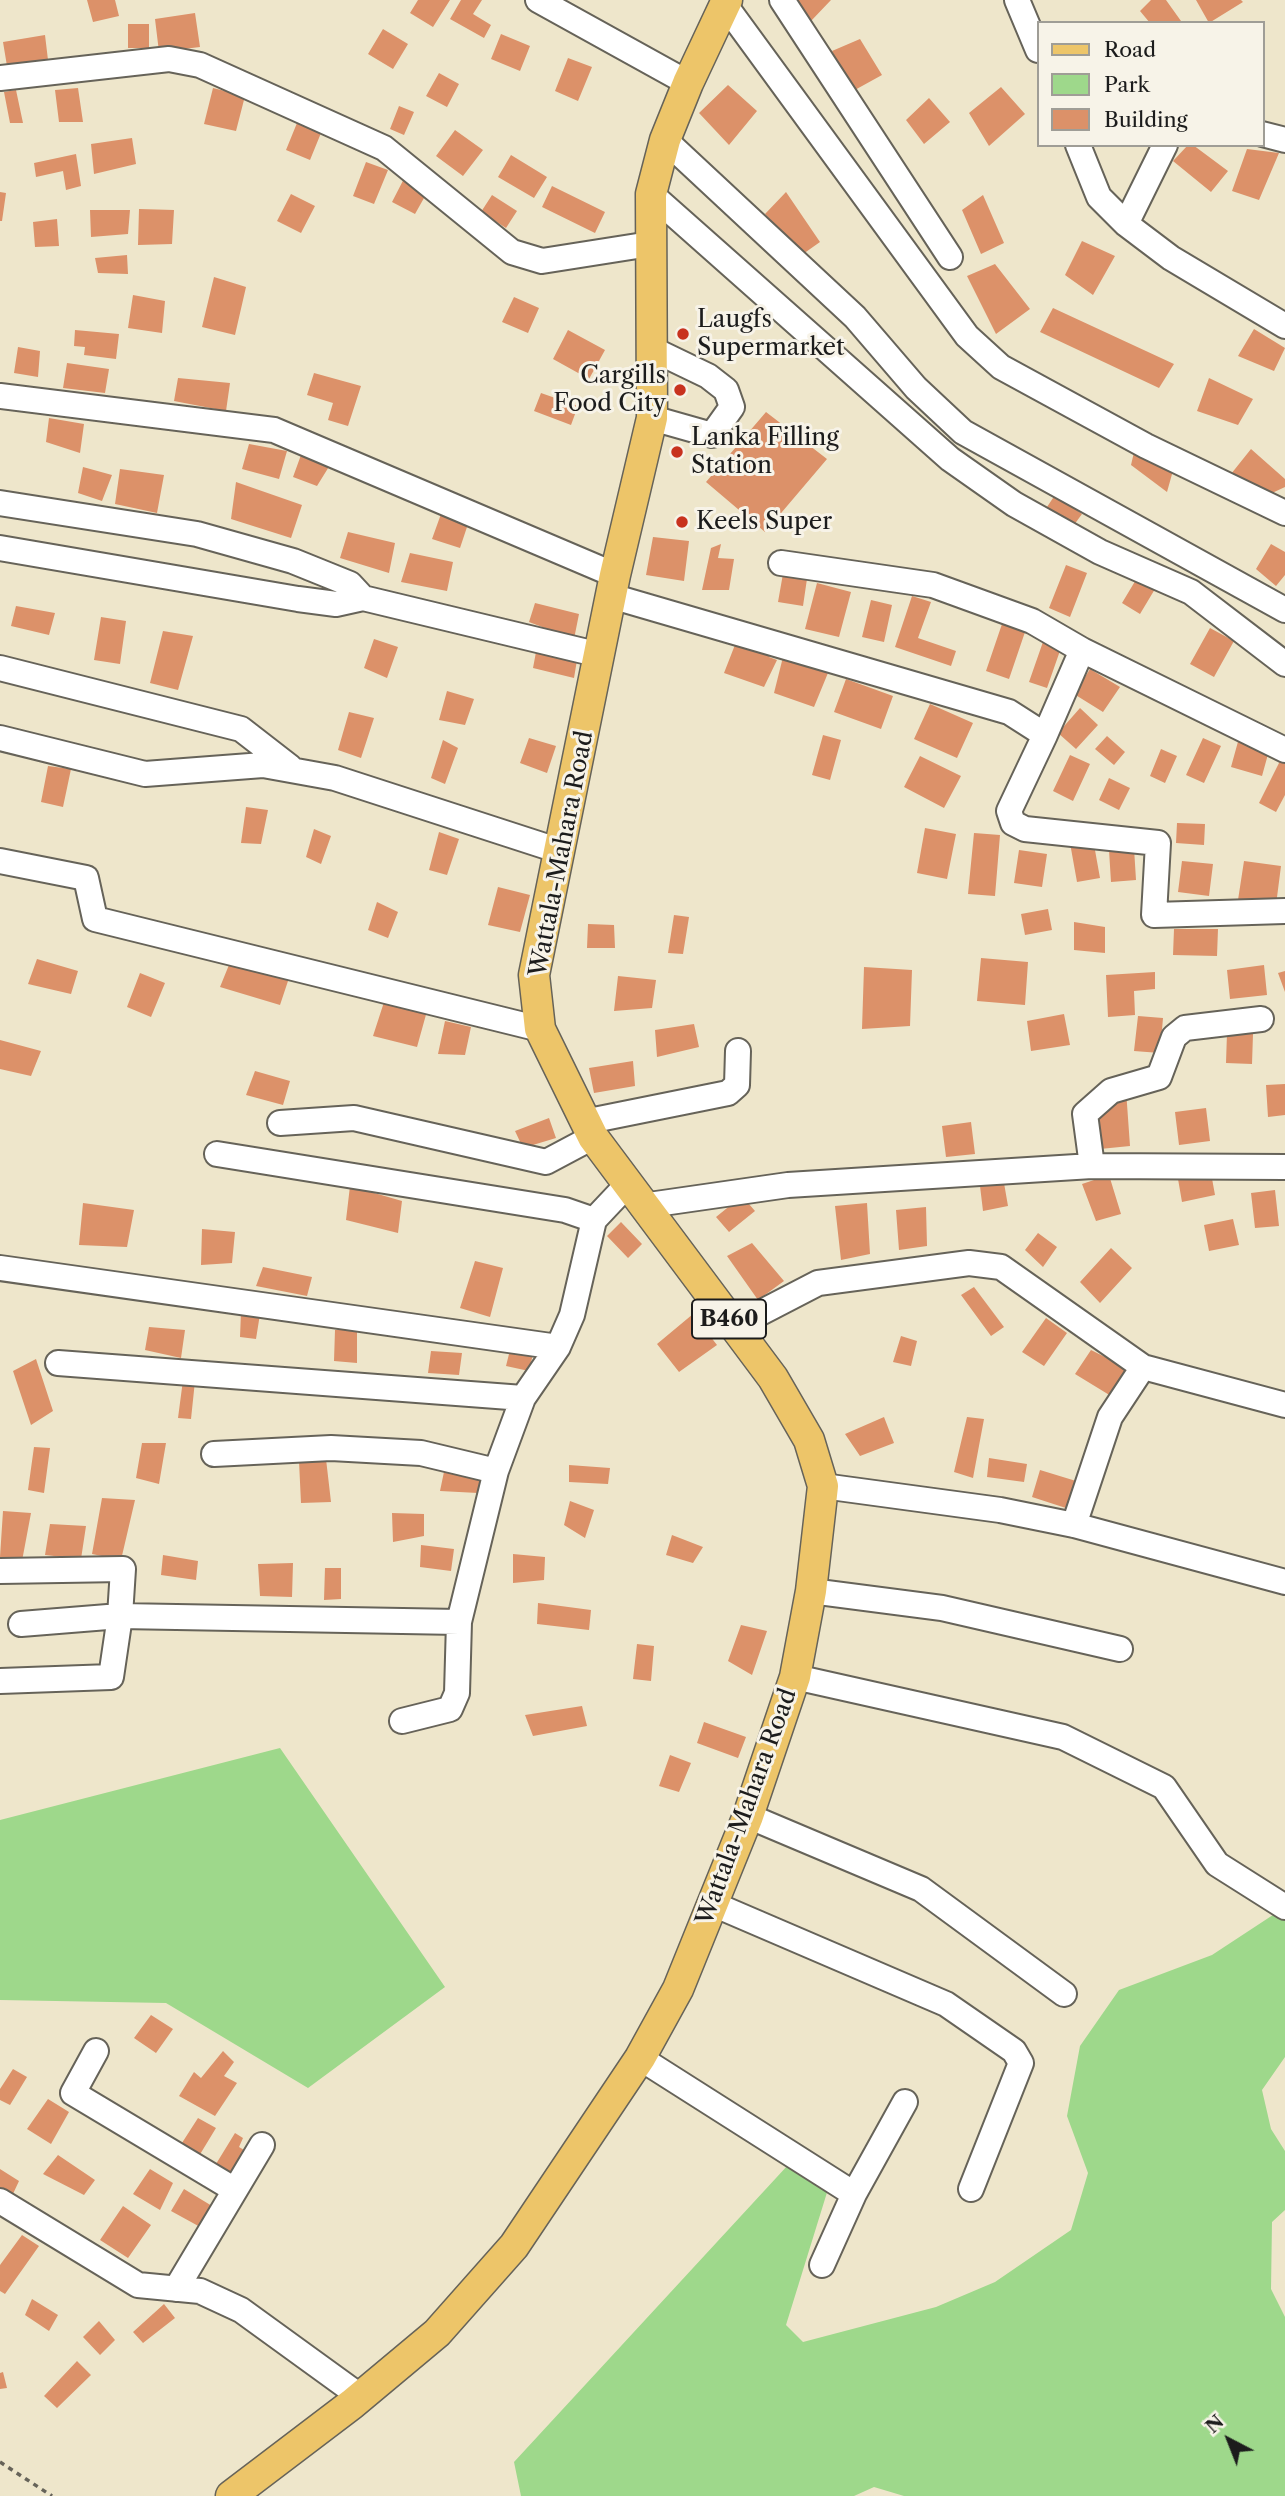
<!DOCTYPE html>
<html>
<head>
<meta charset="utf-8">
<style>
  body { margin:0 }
  #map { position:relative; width:1285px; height:2496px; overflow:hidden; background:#eee6cb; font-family:"Libre Caslon Text",serif }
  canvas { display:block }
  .legend { position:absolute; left:1037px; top:21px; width:228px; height:126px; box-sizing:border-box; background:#f7f3e8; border:2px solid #9f9d96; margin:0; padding:9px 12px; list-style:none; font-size:21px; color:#1c1c1c }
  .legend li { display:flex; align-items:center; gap:14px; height:35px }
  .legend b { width:35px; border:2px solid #9f9d96 }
  .north { position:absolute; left:1194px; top:2405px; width:70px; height:70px; -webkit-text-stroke:5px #f7f3e8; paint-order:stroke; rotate:318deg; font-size:19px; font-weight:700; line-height:28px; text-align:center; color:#1c1c1c }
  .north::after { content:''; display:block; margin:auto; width:24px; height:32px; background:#1c1c1c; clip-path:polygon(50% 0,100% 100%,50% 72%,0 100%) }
</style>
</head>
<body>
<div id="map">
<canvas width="1285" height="2496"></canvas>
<ul class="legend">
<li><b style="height:9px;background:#edc569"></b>Road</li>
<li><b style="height:19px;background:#9ed88b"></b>Park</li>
<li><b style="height:19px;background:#dc9169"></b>Building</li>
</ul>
<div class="north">N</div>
</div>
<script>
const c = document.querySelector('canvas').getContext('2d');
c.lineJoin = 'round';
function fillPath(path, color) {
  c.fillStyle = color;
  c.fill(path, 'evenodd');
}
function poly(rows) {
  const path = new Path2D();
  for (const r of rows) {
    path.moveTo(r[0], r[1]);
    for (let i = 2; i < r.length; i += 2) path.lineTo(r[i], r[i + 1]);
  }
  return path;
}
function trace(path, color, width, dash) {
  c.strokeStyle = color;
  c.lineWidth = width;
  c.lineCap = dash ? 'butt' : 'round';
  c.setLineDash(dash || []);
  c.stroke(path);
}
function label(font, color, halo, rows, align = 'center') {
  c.font = font + ' "Libre Caslon Text",serif';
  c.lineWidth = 6;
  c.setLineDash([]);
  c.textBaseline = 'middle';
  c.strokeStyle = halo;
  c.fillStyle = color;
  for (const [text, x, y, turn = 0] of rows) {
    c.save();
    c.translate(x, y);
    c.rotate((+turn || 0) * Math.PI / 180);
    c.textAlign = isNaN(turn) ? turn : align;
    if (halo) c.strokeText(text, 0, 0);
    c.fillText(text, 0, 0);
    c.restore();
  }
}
fillPath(poly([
  [280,1748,445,1987,308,2088,166,2003,0,2000,0,1820],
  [1279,1911,1285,1912,1285,2057,1262,2090,1271,2129,1285,2151,1285,2210,1272,2222,1271,2289,1285,2317,1285,2496,904,2496,874,2487,854,2496,521,2496,514,2462,788,2165,829,2186,786,2325,803,2342,936,2307,995,2282,1071,2230,1088,2173,1067,2116,1080,2046,1119,1990,1212,1955]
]), '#9ed88b');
fillPath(poly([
  [87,0,115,0,119,16,93,22],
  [418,0,450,0,433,27,410,13],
  [461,0,482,0,473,14,491,25,484,38,450,19],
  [795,0,831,0,811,21],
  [1151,0,1166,0,1181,21,1150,23,1140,11],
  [1196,0,1241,0,1243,2,1209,23],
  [195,13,200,47,159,52,155,19],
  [128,24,149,24,149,48,128,48],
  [383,29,408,44,393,69,368,54],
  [501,34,530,46,520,71,491,59],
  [45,35,48,60,7,66,3,42],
  [860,39,882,75,853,91,832,51],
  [568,58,592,67,578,101,555,91],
  [439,73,459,84,447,107,426,96],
  [728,85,757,111,729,145,699,113],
  [1001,87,1025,114,989,146,969,113],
  [78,88,83,122,59,122,55,90],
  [213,88,245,96,236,131,204,124],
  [16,90,23,123,10,123,4,92],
  [929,98,950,122,924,144,906,120],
  [399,106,414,112,404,135,390,129],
  [297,123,321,133,310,160,286,150],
  [455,130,483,150,463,176,436,156],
  [132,138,136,164,94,174,91,144],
  [1188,145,1193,145,1228,171,1211,192,1173,161],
  [1247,149,1279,153,1259,200,1232,191],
  [76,154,81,186,66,190,63,171,36,177,34,163],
  [511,155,547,177,534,198,498,177],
  [366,162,388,170,374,204,353,196],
  [409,169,433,182,415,214,392,202],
  [552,186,605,212,595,233,542,207],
  [0,192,6,193,2,221,0,221],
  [786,192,820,242,803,254,765,214],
  [291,194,315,206,301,233,277,221],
  [492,195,517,211,506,228,481,212],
  [983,195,1004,243,981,254,962,210],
  [139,209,174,210,172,244,138,245],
  [90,210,130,210,128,234,91,237],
  [57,219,59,246,35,247,33,222],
  [1082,241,1115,256,1093,295,1065,275],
  [127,255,128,274,98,273,95,258],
  [995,264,1030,309,996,334,967,276],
  [214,277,246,287,235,335,202,327],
  [133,295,165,301,162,333,128,328],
  [514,297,539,308,528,333,502,322],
  [1053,308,1174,364,1159,388,1040,332],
  [1254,329,1285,348,1274,371,1238,356],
  [75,330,119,334,116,359,84,355,85,347,74,346],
  [568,330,605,350,589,379,553,359],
  [18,347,40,351,38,377,14,373],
  [67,363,109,369,105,393,63,388],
  [314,373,361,386,348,426,328,420,333,403,307,395],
  [178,378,230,383,226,411,174,401],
  [1209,378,1253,399,1238,425,1197,411],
  [541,393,578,406,571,425,534,411],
  [766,412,827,459,765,532,706,482],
  [49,418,84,424,80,453,46,442],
  [249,444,287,451,279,479,242,469],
  [1135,448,1174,467,1167,492,1131,465],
  [1251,449,1285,479,1285,487,1272,493,1231,474],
  [301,455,330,465,317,486,293,477],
  [83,467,112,475,102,501,78,493],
  [120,469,164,475,157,513,115,504],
  [236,482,302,505,291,538,231,519],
  [1055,495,1082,514,1071,529,1043,513],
  [441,514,468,524,460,548,432,539],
  [348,532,395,543,389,573,340,558],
  [653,537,689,541,684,581,646,575],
  [721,544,718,558,734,559,729,590,702,590,711,548],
  [1271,544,1285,552,1285,575,1276,586,1256,569],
  [410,553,453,562,447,591,401,582],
  [1066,565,1087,573,1070,617,1049,608],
  [784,568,808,572,803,606,778,602],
  [1140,573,1158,584,1140,614,1122,603],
  [817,583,851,592,839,637,805,629],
  [912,596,931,602,918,638,956,651,951,666,895,647],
  [871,600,892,605,884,642,862,637],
  [535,603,579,614,574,639,529,622],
  [16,606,55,613,49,635,11,626],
  [101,617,126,621,120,664,94,660],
  [1002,624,1025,632,1009,679,986,671],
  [1210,628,1234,641,1214,677,1190,664],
  [163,631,193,636,178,690,150,683],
  [740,632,773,645,769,657,777,660,764,687,724,673],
  [374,639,398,647,387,678,364,668],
  [1044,639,1062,645,1047,688,1029,682],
  [536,652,577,660,574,678,533,668],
  [783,657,830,668,814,707,774,693],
  [1090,669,1120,687,1103,712,1074,694],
  [846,679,893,696,881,729,834,712],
  [447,691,474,699,465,725,439,720],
  [930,704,973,723,957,758,914,739],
  [1080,708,1098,725,1076,749,1058,733],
  [349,712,374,718,361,758,338,750],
  [823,735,841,740,830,780,812,775],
  [1107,736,1125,752,1114,765,1095,749],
  [529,738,556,746,547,773,520,763],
  [1203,738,1221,746,1204,783,1186,775],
  [1239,738,1270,747,1262,776,1231,767],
  [443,740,458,748,445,784,431,778],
  [1161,749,1177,756,1165,783,1150,776],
  [1285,751,1285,795,1276,812,1259,803],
  [1070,755,1090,764,1073,801,1053,791],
  [920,756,961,776,944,808,904,787],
  [48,766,71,769,63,807,41,802],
  [1109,778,1130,788,1119,810,1099,800],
  [246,807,268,810,261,844,241,843],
  [1177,823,1205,824,1204,845,1176,843],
  [925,828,956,834,947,879,917,873],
  [314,829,331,836,321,864,306,857],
  [439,832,459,839,447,875,429,870],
  [974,833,1000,835,995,896,968,894],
  [1093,839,1100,878,1077,882,1070,843],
  [1134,848,1136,880,1111,882,1109,850],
  [1019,850,1047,854,1042,887,1014,883],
  [1182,861,1213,864,1209,896,1178,892],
  [1244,861,1281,866,1276,905,1238,900],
  [498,887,530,895,520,932,488,925],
  [377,902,398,912,388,938,368,930],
  [1048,909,1052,930,1025,935,1021,914],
  [674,915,689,917,683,954,668,953],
  [1074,922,1105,927,1105,953,1074,950],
  [588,924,614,925,615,948,587,948],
  [1174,929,1218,929,1217,956,1173,955],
  [981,958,1028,962,1025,1005,977,1001],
  [37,959,78,971,71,994,28,984],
  [231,960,289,978,280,1005,220,987],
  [1264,965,1267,995,1230,999,1227,970],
  [864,967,912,970,910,1026,862,1029],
  [1285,971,1285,992,1278,973],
  [1155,972,1155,989,1134,991,1135,1015,1108,1017,1106,975],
  [140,973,165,983,151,1017,127,1007],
  [618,976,656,980,652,1008,614,1011],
  [385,999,427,1011,417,1047,373,1036],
  [1064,1014,1070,1045,1031,1051,1027,1021],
  [1138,1016,1163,1018,1160,1053,1134,1051],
  [445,1021,471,1027,465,1055,438,1054],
  [694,1024,699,1047,657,1057,655,1030],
  [1227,1033,1253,1034,1252,1064,1226,1063],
  [0,1040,41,1051,31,1076,0,1069],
  [633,1061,635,1086,594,1093,589,1068],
  [255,1071,290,1081,283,1105,246,1095],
  [1285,1084,1285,1115,1268,1117,1266,1085],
  [1126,1090,1130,1146,1100,1149,1096,1093],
  [1206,1108,1210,1141,1179,1145,1175,1112],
  [549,1118,556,1138,523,1148,515,1131],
  [971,1122,975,1154,946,1157,942,1126],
  [1211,1173,1215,1195,1182,1202,1178,1179],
  [1109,1175,1121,1214,1096,1221,1082,1184],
  [1004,1183,1008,1206,983,1211,980,1186],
  [350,1186,402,1201,398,1233,346,1220],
  [1275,1190,1279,1226,1255,1228,1251,1193],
  [742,1196,755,1211,729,1232,716,1217],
  [83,1203,134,1210,127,1247,79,1245],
  [867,1203,870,1254,841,1260,835,1206],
  [926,1207,927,1246,899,1250,896,1210],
  [1233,1219,1239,1245,1209,1251,1204,1225],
  [621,1222,642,1244,628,1258,607,1236],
  [202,1229,235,1232,232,1263,201,1265],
  [1038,1233,1057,1247,1043,1267,1025,1250],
  [752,1243,784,1281,758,1300,727,1256],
  [1111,1248,1132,1268,1100,1303,1080,1282],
  [475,1261,503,1268,490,1317,460,1308],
  [263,1267,312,1277,307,1296,256,1286],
  [974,1287,1004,1327,991,1336,961,1295],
  [241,1312,260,1314,256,1339,240,1337],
  [693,1314,717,1345,679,1372,657,1344],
  [1046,1318,1067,1333,1044,1366,1022,1352],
  [149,1327,185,1330,181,1358,145,1350],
  [357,1329,357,1363,334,1361,335,1330],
  [901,1336,917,1341,911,1366,893,1362],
  [510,1350,533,1354,529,1371,506,1366],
  [1091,1350,1127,1368,1111,1396,1075,1374],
  [431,1351,462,1353,459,1375,428,1373],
  [36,1359,53,1411,31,1425,13,1371],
  [183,1380,195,1381,191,1419,178,1418],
  [884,1417,894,1443,860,1456,845,1434],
  [967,1417,984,1419,973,1478,954,1472],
  [142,1443,166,1443,159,1484,136,1478],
  [34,1447,50,1448,44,1493,28,1490],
  [989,1458,1027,1464,1024,1482,987,1477],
  [326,1459,331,1502,301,1503,299,1461],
  [569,1465,610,1468,608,1484,569,1482],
  [445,1467,480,1475,478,1493,440,1491],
  [1040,1470,1076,1481,1069,1509,1032,1497],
  [102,1498,135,1500,121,1560,92,1554],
  [570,1501,594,1510,585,1538,564,1525],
  [3,1511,31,1513,22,1561,0,1557],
  [392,1513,424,1514,424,1536,393,1542],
  [50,1524,86,1526,81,1559,45,1555],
  [672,1535,703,1547,693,1563,666,1555],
  [421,1545,454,1549,451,1571,420,1567],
  [513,1554,545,1557,544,1580,513,1583],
  [163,1555,198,1561,196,1580,161,1575],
  [293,1563,292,1597,260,1596,258,1564],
  [325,1568,341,1568,341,1599,324,1600],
  [538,1603,591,1610,589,1630,537,1624],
  [741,1625,767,1631,752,1675,728,1661],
  [637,1644,654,1646,651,1681,633,1679],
  [582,1706,587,1726,533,1736,525,1715],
  [704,1722,746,1737,738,1758,697,1743],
  [670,1755,691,1763,679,1792,659,1786],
  [151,2015,173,2029,156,2053,134,2038],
  [223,2051,234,2062,224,2076,237,2083,215,2116,179,2096,194,2072,201,2078],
  [13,2069,27,2077,10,2105,0,2100,0,2089],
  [48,2099,69,2112,51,2144,27,2129],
  [198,2118,216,2128,199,2156,180,2146],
  [235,2133,243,2138,239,2147,251,2154,234,2179,216,2164],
  [58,2155,95,2180,84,2195,43,2174],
  [0,2169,19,2181,12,2196,0,2187],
  [150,2169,173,2183,160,2210,133,2194],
  [184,2189,217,2209,202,2228,171,2211],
  [123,2206,151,2225,128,2258,100,2240],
  [22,2235,39,2246,5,2294,0,2291,0,2265],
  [32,2299,58,2315,49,2331,25,2315],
  [164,2304,175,2318,143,2343,133,2332],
  [99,2321,115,2340,100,2355,83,2337],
  [77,2361,91,2375,57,2408,44,2396],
  [3,2372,7,2388,0,2389,0,2373]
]), '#dc9169');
const minor = poly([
  [538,0,688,83],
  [782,0,950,257],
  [1017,0,1038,50],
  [725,5,967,336,1001,367,1146,446,1285,513],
  [0,78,169,59,200,65,384,148,512,252,542,261,650,244],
  [1262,134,1285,140],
  [665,140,855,317,916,388,963,432,1285,610],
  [1078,145,1099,197,1126,224,1171,258,1285,326],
  [651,194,950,459,1014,504,1100,552,1191,592,1285,664],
  [1126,224,1165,145],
  [652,349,708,376,726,390,732,407,712,435,652,418],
  [0,396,274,430,615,575],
  [0,503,197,534,293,561,350,584,363,598],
  [0,548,298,599,336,604,363,598,600,655],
  [781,563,933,585,1032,621,1082,650],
  [611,596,1009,712,1045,735,1082,650,1285,750],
  [0,668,241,729,290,767],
  [1045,735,1009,811,1013,823,1025,829,1158,843,1154,915,1285,911],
  [0,738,145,774,263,765,335,778,560,851],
  [0,861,86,878,95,919,540,1029],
  [584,1122,728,1093,737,1085,738,1051],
  [280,1123,354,1118,546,1162,593,1137],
  [217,1154,565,1210,594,1220],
  [1092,1166,1085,1114,1111,1091,1159,1077,1174,1037,1185,1028,1261,1019],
  [642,1206,788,1185,1092,1166,1285,1167],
  [0,1268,558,1347],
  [735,1326,818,1283,969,1263,1001,1267,1143,1367,1285,1405],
  [58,1363,523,1398],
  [214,1454,331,1448,421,1453,496,1471],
  [823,1486,1000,1510,1074,1525,1285,1582],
  [1074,1525,1110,1417,1143,1367],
  [0,1571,123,1569,120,1616,111,1677,0,1681],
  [811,1591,942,1608,1120,1649],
  [21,1624,120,1616,459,1622],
  [795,1677,1063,1737,1164,1787,1217,1864,1285,1907],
  [402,1721,450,1709,457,1693,459,1622,496,1471,523,1398,558,1347,572,1315,594,1220,627,1185],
  [748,1816,921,1889,1064,1994],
  [713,1904,946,2004,1014,2051,1021,2063,971,2189],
  [96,2051,73,2093,235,2190],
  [640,2058,854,2194],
  [0,2201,138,2285,200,2291,241,2310,361,2397],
  [822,2265,854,2194,905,2102],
  [176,2289,262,2145]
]);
const major = poly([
  [231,2496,352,2404,437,2333,514,2246,640,2058,678,1989,748,1816,795,1677,811,1591,823,1486,809,1440,773,1378,593,1137,540,1029,534,975,615,575,652,418,651,194,665,140,688,83,727,0]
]);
trace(minor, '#666359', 28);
trace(major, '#666359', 33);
trace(poly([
  [0,2462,52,2496]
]), '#666359', 3.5, [5, 5]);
trace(minor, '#fff', 24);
trace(major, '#edc569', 30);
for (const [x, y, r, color] of [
  [683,334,7,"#c8321e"],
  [680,390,7,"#c8321e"],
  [677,452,7,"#c8321e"],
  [682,522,7,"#c8321e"]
]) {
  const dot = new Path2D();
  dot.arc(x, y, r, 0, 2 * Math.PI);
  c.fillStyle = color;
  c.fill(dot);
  trace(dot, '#f7f3e8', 2.5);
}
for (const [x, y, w] of [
  [729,1319,74]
]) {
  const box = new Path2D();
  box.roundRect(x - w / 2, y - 19.5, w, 39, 5);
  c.fillStyle = '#f7f3e8';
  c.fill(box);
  trace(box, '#1c1c1c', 2);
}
label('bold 23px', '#1c1c1c', null, [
  ["B460",729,1319]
]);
label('24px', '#1c1c1c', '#f7f3e8', [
  ["Laugfs",697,320],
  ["Supermarket",697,348],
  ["Cargills",666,376,"right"],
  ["Food City",666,404,"right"],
  ["Lanka Filling",691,438],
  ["Station",691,466],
  ["Keels Super",696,522]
], 'left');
label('24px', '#1c1c1c', '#f7f3e8', [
  ["Wattala-Mahara Road",562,854,-79],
  ["Wattala-Mahara Road",747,1807,-70]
]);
</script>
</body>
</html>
